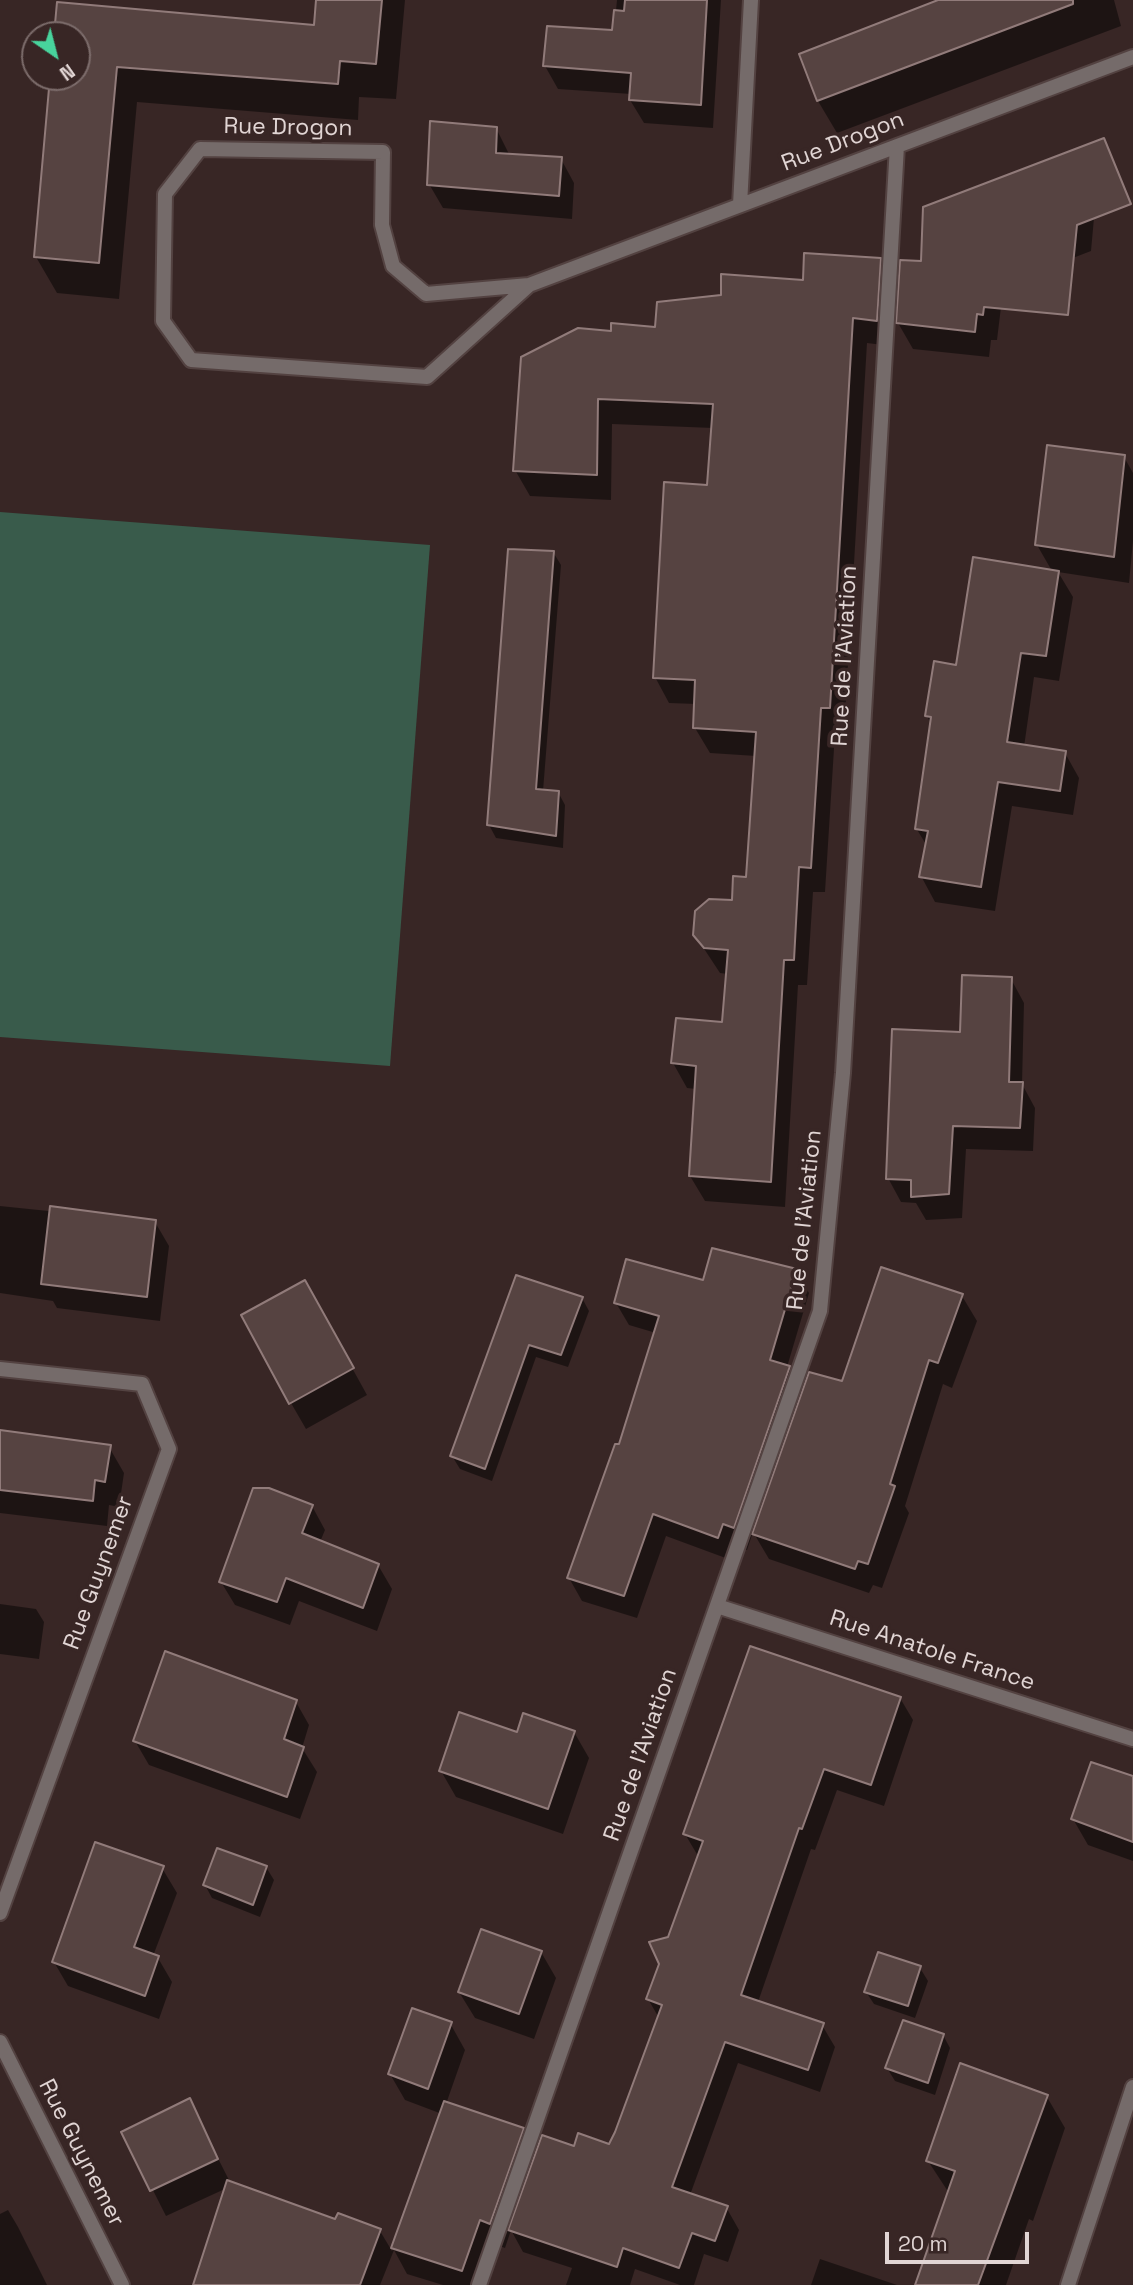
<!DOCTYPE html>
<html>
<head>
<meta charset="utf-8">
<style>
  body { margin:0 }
  #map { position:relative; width:1133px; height:2285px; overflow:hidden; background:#382625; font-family:"Space Grotesk",sans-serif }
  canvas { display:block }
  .north { position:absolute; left:21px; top:21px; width:70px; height:70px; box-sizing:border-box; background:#382625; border:2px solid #7c6c6b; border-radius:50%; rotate:145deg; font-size:19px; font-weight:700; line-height:28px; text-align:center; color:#e1d5d4 }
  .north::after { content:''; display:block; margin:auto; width:24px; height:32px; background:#48d49d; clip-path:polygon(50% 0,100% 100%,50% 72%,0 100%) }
  .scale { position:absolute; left:885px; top:2232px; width:144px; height:32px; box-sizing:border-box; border:4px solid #e1d5d4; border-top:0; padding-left:9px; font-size:21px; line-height:24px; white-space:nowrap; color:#e1d5d4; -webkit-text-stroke:5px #382625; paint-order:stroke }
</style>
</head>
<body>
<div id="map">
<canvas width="1133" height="2285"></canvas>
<div class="north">N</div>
<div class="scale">20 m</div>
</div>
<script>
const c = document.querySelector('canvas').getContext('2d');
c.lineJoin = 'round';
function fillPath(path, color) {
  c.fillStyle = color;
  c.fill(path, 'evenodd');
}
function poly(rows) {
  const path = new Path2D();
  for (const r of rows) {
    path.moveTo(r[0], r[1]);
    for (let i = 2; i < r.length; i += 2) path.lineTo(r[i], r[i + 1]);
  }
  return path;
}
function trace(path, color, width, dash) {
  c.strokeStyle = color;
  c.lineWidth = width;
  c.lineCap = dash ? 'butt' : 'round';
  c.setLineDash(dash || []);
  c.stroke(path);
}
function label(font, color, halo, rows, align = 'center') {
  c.font = font + ' "Space Grotesk",sans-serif';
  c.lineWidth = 7;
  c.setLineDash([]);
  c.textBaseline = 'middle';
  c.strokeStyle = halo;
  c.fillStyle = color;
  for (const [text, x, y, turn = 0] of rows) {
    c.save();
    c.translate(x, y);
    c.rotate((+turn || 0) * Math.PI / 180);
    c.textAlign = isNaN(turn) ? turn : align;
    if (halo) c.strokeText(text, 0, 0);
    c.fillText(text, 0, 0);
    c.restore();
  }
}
fillPath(poly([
  [0,512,430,545,390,1066,0,1037]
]), '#395b4b');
fillPath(poly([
  [318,0,405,0,396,99,359,97,358,120,137,102,119,299,57,293,36,257,52,77,77,77,77,35,56,35,316,27],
  [617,0,721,0,713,128,644,123,630,100,631,94,558,89,545,66,614,31],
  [944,0,1114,0,1121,26,837,133,818,101,801,55],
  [496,128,510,156,561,159,574,183,572,219,443,208,429,184],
  [1098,174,1091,251,995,288,1002,299,997,340,991,340,989,357,913,349,898,323,923,263],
  [880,260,894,286,891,346,867,343,844,733,835,733,825,892,813,892,807,985,798,985,785,1207,705,1201,690,1176,696,1089,687,1088,673,1063,724,1024,728,974,720,973,695,935,734,901,747,879,756,756,710,753,695,728,696,704,669,703,655,677,709,487,713,428,612,424,611,500,530,496,515,470,613,333,657,329,723,297,805,282],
  [1124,457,1133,473,1133,541,1129,583,1058,572,1073,597,1059,681,1034,677,1024,747,1065,753,1079,778,1073,815,1012,806,995,911,935,902,921,876,927,846,916,828,931,724,927,716,958,667,1052,571,1037,545],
  [553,552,561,565,543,791,558,792,565,805,563,848,496,838,489,825],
  [1011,979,1024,1003,1022,1084,1035,1108,1033,1151,966,1149,962,1218,926,1220,916,1203,901,1202,888,1178,962,1034],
  [0,1206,155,1222,169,1246,160,1321,57,1308,53,1301,0,1293],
  [796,1271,809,1293,787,1367,804,1392,843,1383,962,1296,977,1321,952,1388,943,1384,905,1506,909,1513,882,1588,873,1585,869,1593,769,1559,753,1532,747,1550,736,1546,731,1560,666,1536,637,1618,582,1601,569,1578,620,1446,656,1333,629,1325,616,1303,704,1282],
  [517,1278,582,1298,589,1311,568,1367,536,1357,492,1481,460,1469,452,1456],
  [319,1308,367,1395,306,1429,291,1403],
  [0,1433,109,1447,124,1473,119,1507,109,1505,107,1526,0,1513],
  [312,1506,325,1530,320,1542,378,1565,392,1589,377,1631,299,1601,290,1625,235,1605,221,1582],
  [0,1604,36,1609,44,1622,39,1659,0,1654],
  [900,1698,913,1720,884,1806,837,1790,815,1850,811,1849,758,2002,822,2025,835,2047,820,2092,738,2063,690,2195,726,2207,739,2230,728,2262,704,2254,694,2285,680,2285,635,2269,630,2285,566,2285,572,2268,523,2252,511,2230,505,2248,494,2244,480,2285,443,2285,407,2274,394,2250,380,2285,195,2285,227,2188,166,2216,124,2133,189,2101,231,2184,337,2222,380,2231,392,2251,442,2114,405,2100,390,2074,450,2023,465,2050,446,2104,522,2130,537,2155,610,2146,659,2018,648,1999,698,1856,685,1834],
  [296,1702,309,1725,302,1748,317,1772,300,1819,149,1765,135,1741],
  [574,1732,589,1758,563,1834,456,1797,441,1771,518,1734],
  [1133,1778,1133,1861,1088,1845,1073,1819],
  [266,1867,274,1880,260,1917,212,1898,205,1885],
  [162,1868,177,1893,153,1956,158,1958,172,1982,159,2019,68,1986,54,1962],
  [541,1952,556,1978,534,2039,475,2018,459,1992],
  [920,1968,928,1981,915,2018,874,2004,866,1992],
  [943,2035,950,2048,935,2095,895,2081,887,2068],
  [1047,2097,1065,2128,1033,2221,1029,2219,1006,2285,917,2285,949,2193,928,2161],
  [8,2210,18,2227,47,2285,0,2285,0,2214],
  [820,2259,897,2285,811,2285]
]), '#0007');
const building = poly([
  [316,0,382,0,376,64,340,61,338,84,117,67,99,263,34,257,50,77,77,77,77,35,54,35,57,2,314,25,316,0],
  [625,0,707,0,701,105,629,100,631,73,543,66,547,26,612,30,614,10,624,11,625,0],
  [938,0,1073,0,1073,4,817,101,799,54,938,0],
  [430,121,497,127,496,153,562,157,559,196,427,185,430,121],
  [1104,138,1131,204,1077,225,1068,315,984,307,983,315,977,314,975,332,896,323,900,260,921,261,923,207,1104,138],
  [804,253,881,258,877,321,853,318,830,708,821,708,811,868,799,867,794,960,784,960,771,1182,689,1176,696,1066,671,1063,676,1018,722,1022,728,950,704,948,693,935,695,911,709,899,732,900,733,876,746,877,756,732,693,728,695,680,653,678,664,482,707,485,713,404,598,399,597,475,513,471,521,357,578,328,611,331,611,323,655,327,657,302,721,295,721,274,803,280,804,253],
  [1047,445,1125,455,1114,557,1035,545,1047,445],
  [508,549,554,551,536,789,559,791,556,836,487,825,508,549],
  [973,557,1059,571,1046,656,1021,653,1007,742,1066,751,1060,791,998,782,981,887,919,877,928,831,915,829,931,717,925,716,934,661,956,665,973,557],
  [962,975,1012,977,1009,1082,1023,1082,1020,1128,953,1126,949,1194,911,1197,911,1180,886,1179,892,1029,960,1032,962,975],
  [50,1206,156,1220,147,1297,41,1284,50,1206],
  [712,1248,797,1269,770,1360,790,1366,734,1528,723,1524,718,1538,653,1514,624,1596,567,1578,615,1444,619,1444,659,1316,614,1303,626,1259,703,1280,712,1248],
  [881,1267,963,1294,938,1363,929,1360,890,1484,895,1486,868,1564,858,1561,855,1569,752,1534,809,1372,842,1381,881,1267],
  [516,1275,583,1297,561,1355,529,1345,485,1469,450,1456,516,1275],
  [305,1280,354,1368,289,1404,241,1315,305,1280],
  [0,1430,111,1445,105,1482,95,1480,93,1501,0,1490,0,1430],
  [253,1488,269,1488,313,1505,302,1533,379,1564,363,1608,286,1578,277,1602,219,1582,253,1488],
  [750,1646,901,1697,871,1785,824,1769,802,1829,799,1828,741,1995,824,2023,808,2070,725,2042,672,2187,728,2206,715,2241,692,2233,679,2268,623,2248,617,2267,508,2230,542,2135,574,2146,578,2133,609,2144,615,2132,662,2005,646,1999,659,1964,649,1942,668,1937,703,1841,683,1834,750,1646],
  [165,1651,297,1700,284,1739,304,1747,287,1797,133,1741,165,1651],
  [459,1712,517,1732,523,1713,575,1731,548,1809,439,1771,459,1712],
  [1091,1762,1133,1776,1133,1842,1071,1819,1091,1762],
  [95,1842,164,1866,134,1947,159,1956,145,1996,52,1962,95,1842],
  [217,1848,267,1866,253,1905,203,1885,217,1848],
  [481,1929,542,1951,519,2014,458,1992,481,1929],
  [878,1952,921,1966,908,2006,864,1992,878,1952],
  [412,2008,452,2022,428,2089,388,2074,412,2008],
  [903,2020,944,2034,928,2083,885,2068,903,2020],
  [960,2063,1048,2095,978,2285,915,2285,955,2171,926,2161,960,2063],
  [190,2098,218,2159,150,2191,121,2132,190,2098],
  [444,2101,524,2128,490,2224,480,2220,462,2271,391,2248,444,2101],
  [227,2180,335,2219,338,2213,381,2229,360,2285,193,2285,227,2180]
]);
fillPath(building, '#564341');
trace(building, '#917b7a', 2);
const street = poly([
  [740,205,751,0],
  [529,285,427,377,191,360,163,321,165,194,200,149,383,152,382,225,393,266,426,294,529,285,1133,57],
  [0,1369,142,1384,169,1449,0,1913],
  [717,1606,1133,1739],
  [0,2042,122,2285],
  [479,2285,820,1311,843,1073,897,146],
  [1068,2285,1133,2087]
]);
trace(street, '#534241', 18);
trace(street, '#756b6a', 14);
label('23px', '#e1d5d4', '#382625', [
  ["Rue Drogon",288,128,1],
  ["Rue Drogon",843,142,-21],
  ["Rue de l'Aviation",845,656,-87],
  ["Rue de l'Aviation",805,1220,-84],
  ["Rue Guynemer",99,1573,-70],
  ["Rue Anatole France",932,1651,18],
  ["Rue de l'Aviation",641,1755,-71],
  ["Rue Guynemer",81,2153,63]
]);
</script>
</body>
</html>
